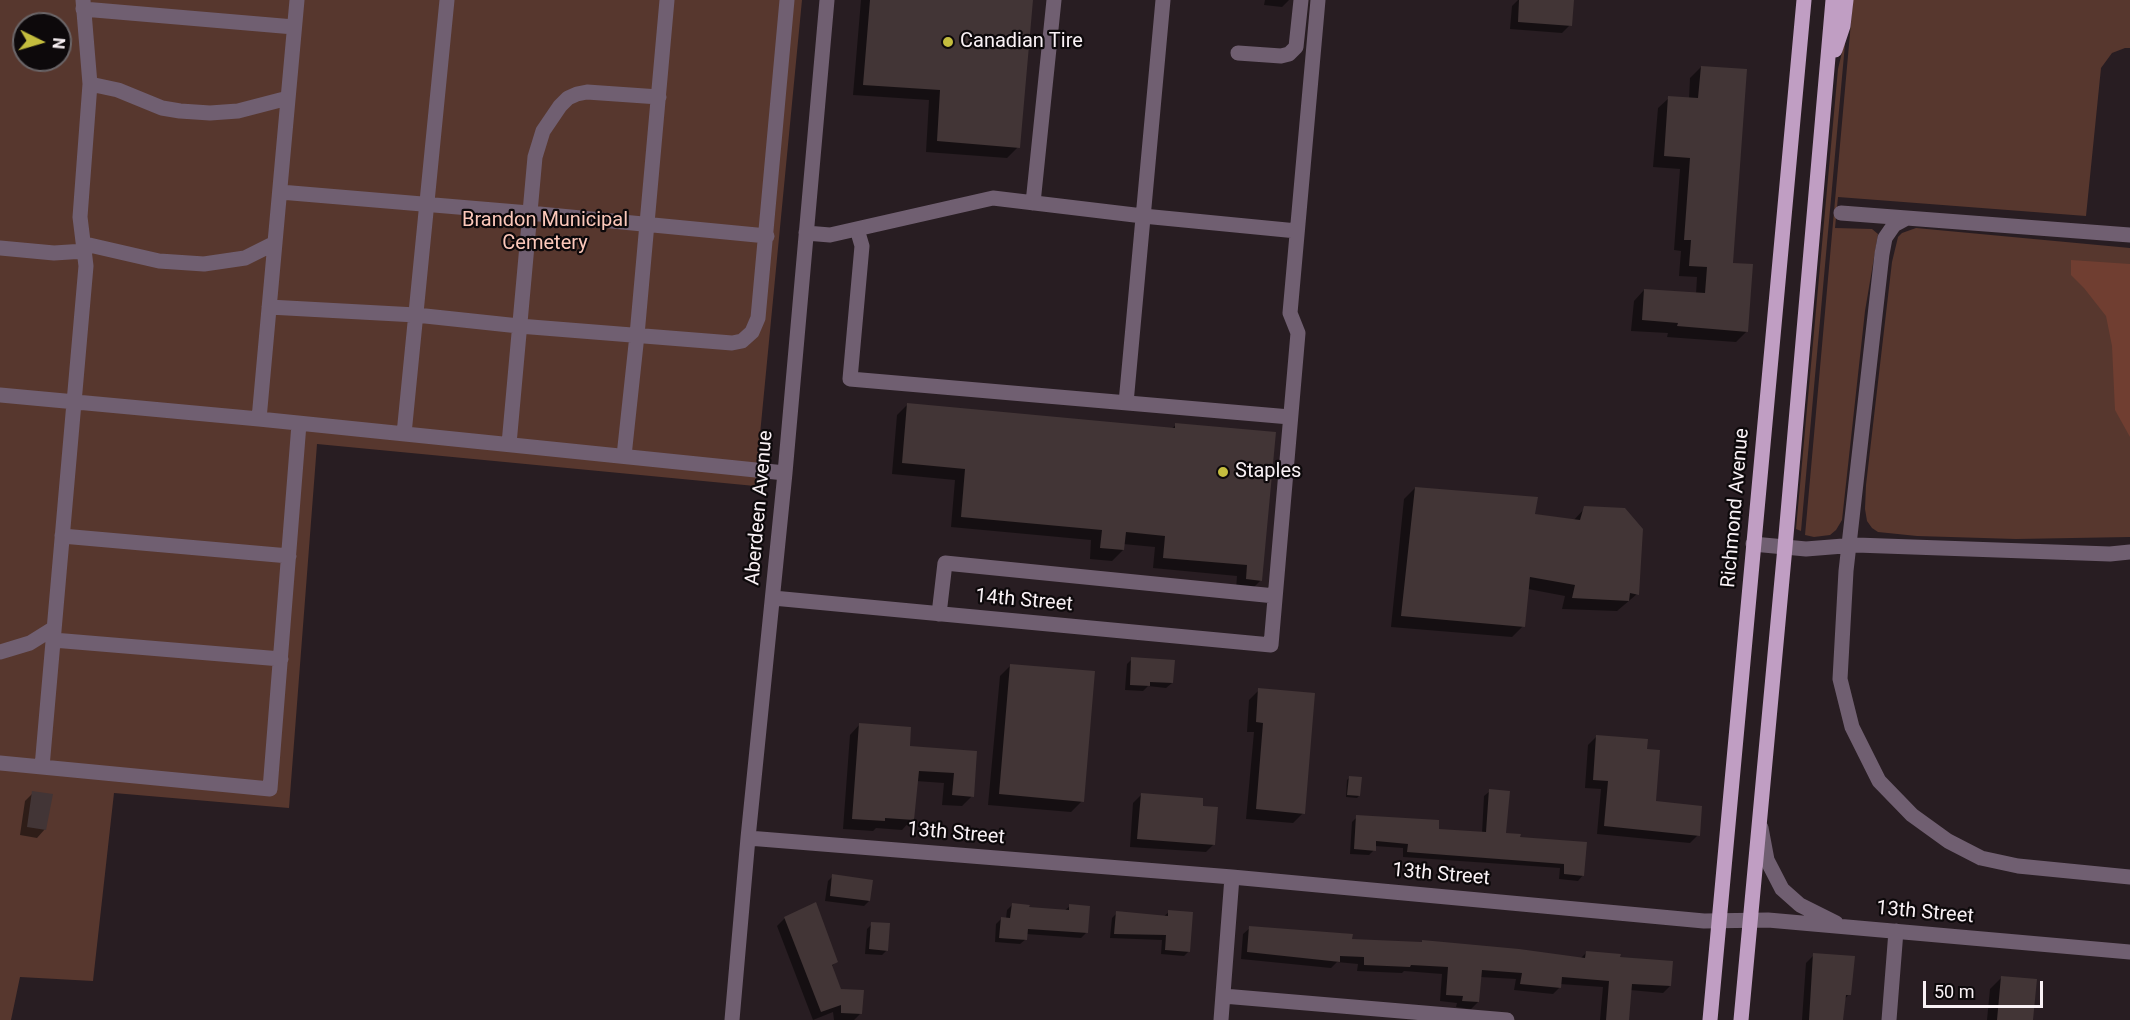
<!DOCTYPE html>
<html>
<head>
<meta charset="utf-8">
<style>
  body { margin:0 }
  #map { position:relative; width:2130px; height:1020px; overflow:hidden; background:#281d22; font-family:Roboto,sans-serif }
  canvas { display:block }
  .north { position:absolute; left:12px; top:12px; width:60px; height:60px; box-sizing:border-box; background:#0d090b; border:2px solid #6b6669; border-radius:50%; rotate:95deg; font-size:16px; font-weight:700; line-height:24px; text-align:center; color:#f9f1f5 }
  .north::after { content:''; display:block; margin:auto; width:21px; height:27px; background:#c4bd3e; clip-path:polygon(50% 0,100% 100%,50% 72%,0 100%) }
  .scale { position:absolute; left:1923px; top:981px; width:120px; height:27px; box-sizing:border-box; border:3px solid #f9f1f5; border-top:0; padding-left:8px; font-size:18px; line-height:21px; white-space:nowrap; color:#f9f1f5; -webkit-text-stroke:4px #0d090b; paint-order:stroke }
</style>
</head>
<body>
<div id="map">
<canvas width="2130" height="1020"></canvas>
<div class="north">N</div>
<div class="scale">50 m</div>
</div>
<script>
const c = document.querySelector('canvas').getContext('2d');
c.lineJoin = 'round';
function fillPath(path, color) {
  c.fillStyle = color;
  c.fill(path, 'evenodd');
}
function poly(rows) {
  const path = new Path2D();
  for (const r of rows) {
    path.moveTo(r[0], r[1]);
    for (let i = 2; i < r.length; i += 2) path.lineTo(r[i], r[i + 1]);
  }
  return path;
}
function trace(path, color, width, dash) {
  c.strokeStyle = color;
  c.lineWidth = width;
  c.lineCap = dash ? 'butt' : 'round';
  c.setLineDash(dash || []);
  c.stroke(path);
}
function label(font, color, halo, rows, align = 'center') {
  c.font = font + ' Roboto,sans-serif';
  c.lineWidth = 4.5;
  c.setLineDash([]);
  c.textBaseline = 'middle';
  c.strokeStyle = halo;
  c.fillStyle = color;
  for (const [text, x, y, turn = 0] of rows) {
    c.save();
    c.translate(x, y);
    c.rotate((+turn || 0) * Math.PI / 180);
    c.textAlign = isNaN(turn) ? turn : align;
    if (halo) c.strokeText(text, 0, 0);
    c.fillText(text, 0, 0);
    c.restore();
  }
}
fillPath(poly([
  [0,0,802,0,755,486,317,444,289,808,114,793,93,981,20,977,11,1020,0,1020],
  [24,24,60,24,60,60,24,60],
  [1853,0,2130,0,2130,48,2125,48,2112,53,2101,68,2086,216,1838,197,1835,228,1872,229,1878,234,1865,311,1842,520,1836,530,1830,535,1814,537,1805,535],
  [1844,44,1845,44,1801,531,1796,529,1838,69],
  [1916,228,2130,248,2130,537,2016,539,1917,536,1878,532,1872,528,1867,521,1865,509,1866,485,1892,262,1898,237,1902,233]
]), '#57372e');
fillPath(poly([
  [2071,260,2130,264,2130,437,2115,410,2112,346,2106,316,2084,288,2071,275]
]), '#703e31');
fillPath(poly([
  [861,0,1031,0,1018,147,1007,158,926,152,929,100,853,95],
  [1265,0,1289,0,1282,7,1264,5],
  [1518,0,1549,0,1570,25,1562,33,1510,29,1512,6],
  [1701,67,1731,264,1747,331,1736,342,1667,337,1668,333,1631,331,1634,301,1644,290,1696,294,1697,277,1679,276,1681,251,1674,250,1680,169,1653,167,1658,108,1669,98,1689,99,1690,78],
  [908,404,1171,429,1176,425,1261,580,1250,591,1236,590,1237,576,1153,568,1155,547,1123,544,1123,550,1112,561,1090,559,1091,540,951,527,955,480,892,474,897,415],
  [1415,488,1533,516,1573,521,1585,508,1637,594,1617,611,1562,609,1565,596,1528,589,1523,626,1512,637,1391,627,1404,499],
  [1132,659,1172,683,1166,688,1148,686,1143,691,1125,690,1127,664],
  [1011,665,1082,801,1071,812,988,805,1000,676],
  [1259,690,1303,813,1293,823,1246,819,1254,732,1247,732,1249,700],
  [860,724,908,747,976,752,972,796,962,806,942,805,944,783,916,781,912,819,902,830,876,828,873,831,843,829,850,735],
  [1596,737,1654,803,1698,835,1690,843,1597,834,1601,789,1585,788,1588,745],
  [1349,778,1359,796,1357,798,1346,797,1347,780],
  [1490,791,1505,834,1519,839,1585,844,1583,875,1578,881,1559,879,1560,868,1403,857,1403,848,1375,846,1374,850,1369,855,1350,854,1352,822,1357,817,1437,830,1482,834,1484,796],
  [33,793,45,829,37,838,20,835,25,801],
  [1141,795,1201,808,1214,844,1206,852,1130,847,1133,803],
  [833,876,869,901,864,906,825,901,828,881],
  [1012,905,1028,909,1064,911,1070,906,1086,933,1081,938,1026,934,1026,939,1020,944,995,942,996,924,1001,919,1006,919,1007,910],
  [1169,912,1189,951,1184,956,1161,954,1162,940,1110,938,1112,918,1117,913,1163,917],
  [785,918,836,962,831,967,840,990,860,1014,854,1020,834,1020,833,1012,813,1020,777,926],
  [872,924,887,950,882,955,865,954,867,929],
  [1250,928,1351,940,1580,959,1586,953,1619,959,1670,986,1663,993,1630,990,1627,1020,1600,1020,1603,987,1560,984,1560,987,1553,994,1514,990,1516,979,1480,977,1478,1002,1471,1009,1456,1007,1457,1003,1440,1001,1442,974,1404,971,1402,973,1357,971,1358,964,1337,962,1331,968,1241,959,1243,934],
  [1814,955,1849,994,1844,1000,1842,1020,1802,1020,1806,963],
  [2001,978,2031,1020,1987,1020,1990,989]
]), '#0007');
fillPath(poly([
  [870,0,1033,0,1020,148,937,141,940,90,863,85],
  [1519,0,1574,0,1572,26,1518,22],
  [1701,66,1747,69,1733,263,1753,264,1748,332,1677,326,1678,323,1642,320,1644,289,1705,293,1707,267,1689,266,1691,240,1684,240,1690,158,1664,156,1668,96,1698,98],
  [907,403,1175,428,1175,423,1276,432,1262,581,1246,579,1247,565,1163,558,1165,536,1126,532,1124,550,1100,548,1102,530,961,517,965,469,902,463],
  [1415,487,1538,497,1535,514,1580,520,1584,506,1625,508,1643,529,1639,595,1630,593,1629,601,1572,598,1575,585,1530,577,1525,627,1401,616],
  [1131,657,1175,660,1173,683,1150,682,1150,686,1130,685],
  [1010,664,1095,671,1084,802,999,794],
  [1258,688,1315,693,1305,814,1256,809,1263,723,1256,722],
  [859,723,911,727,910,746,977,751,974,797,952,795,954,773,919,771,914,820,885,818,885,821,852,819],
  [1596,735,1648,739,1647,749,1660,750,1656,801,1702,806,1700,836,1604,826,1608,781,1593,780],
  [1349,776,1362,777,1360,796,1347,795],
  [1489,789,1510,791,1506,833,1521,834,1520,837,1587,842,1584,876,1564,874,1564,864,1407,852,1408,844,1376,841,1376,851,1354,849,1356,815,1439,820,1439,829,1486,832],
  [32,791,53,794,46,830,27,827],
  [1141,793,1203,798,1203,806,1218,807,1215,845,1137,839],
  [832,874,873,880,870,901,830,896],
  [816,902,838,962,832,965,841,989,864,990,862,1014,841,1013,841,1005,821,1012,784,917],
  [1012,903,1030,905,1029,907,1069,910,1069,904,1090,906,1088,933,1028,929,1027,940,999,938,1001,917,1010,918],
  [1168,910,1193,912,1190,952,1165,950,1166,935,1114,934,1116,911,1168,916],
  [871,922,890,923,888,951,869,949],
  [1249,926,1353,934,1352,939,1422,942,1422,940,1519,949,1585,958,1586,951,1621,954,1620,957,1673,961,1671,986,1632,984,1629,1020,1606,1020,1609,981,1562,977,1561,988,1520,984,1522,973,1482,970,1479,1002,1462,1001,1463,996,1446,995,1448,967,1411,965,1410,967,1364,965,1364,957,1340,956,1340,962,1247,952],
  [1813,953,1855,956,1851,995,1846,995,1843,1020,1809,1020],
  [2001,976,2037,979,2033,1020,1997,1020]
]), '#423536');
trace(poly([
  [83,9,294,27],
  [1238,53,1281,56,1289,54,1296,47,1301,0],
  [90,84,118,90,162,108,180,111,210,113,238,111,288,98],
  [280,192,529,213,767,236],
  [1033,203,1054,0],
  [1841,213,2130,235],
  [1907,218,1894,225,1885,238,1882,254,1846,571,1840,679,1852,727,1879,781,1912,815,1948,841,1981,858,2018,866,2130,877],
  [857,229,862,246,850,379,1290,417],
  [806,233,830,235,993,198,1143,216,1297,231],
  [85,244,159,261,204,264,245,258,275,243],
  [0,248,54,253,85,251],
  [269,307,416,315,519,326,732,343,742,341,752,332,758,318,787,0],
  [0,395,259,419,785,473],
  [1126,403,1163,0],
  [259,419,297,0],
  [404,434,447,0],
  [509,444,535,157,543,131,560,106,568,98,577,94,587,92,659,97],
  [624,456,637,335,667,0],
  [62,536,289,556],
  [1753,544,1806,549,1856,545,2110,554,2130,552],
  [773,598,1271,645,1298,333,1290,313,1318,0],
  [939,614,945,563,1275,596],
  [53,640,281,659],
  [0,652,30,643,54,628],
  [0,763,270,789,299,424],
  [42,767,86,266,80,217,90,84,83,0],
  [1761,828,1767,860,1782,889,1800,905,1836,923],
  [748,838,1232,877,1704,921,1768,920,2130,952],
  [1223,996,1507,1020],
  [732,1020,748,838,785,473,827,0],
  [1221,1020,1232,877],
  [1889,1020,1896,931]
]), '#705f71', 15);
trace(poly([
  [1835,50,1843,26,1846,0],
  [1710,1020,1804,0],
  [1741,1020,1785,547,1833,0]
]), '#c09ec3', 15);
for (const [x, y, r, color] of [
  [948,42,6,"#c4bd3e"],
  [1223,472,6,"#c4bd3e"]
]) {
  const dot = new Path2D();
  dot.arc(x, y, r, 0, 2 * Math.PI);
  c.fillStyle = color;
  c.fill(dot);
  trace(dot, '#0d090b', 2);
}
label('20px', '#f9f1f5', '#0d090b', [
  ["Canadian Tire",960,42],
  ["Staples",1235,472]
], 'left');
label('20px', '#fcc8ba', '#0d090b', [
  ["Brandon Municipal",545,221],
  ["Cemetery",545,244]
]);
label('20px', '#f9f1f5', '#0d090b', [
  ["Aberdeen Avenue",760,508,-85],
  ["Richmond Avenue",1736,508,-85],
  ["14th Street",1024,601,5],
  ["13th Street",956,834,5],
  ["13th Street",1441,875,5],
  ["13th Street",1925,913,5]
]);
</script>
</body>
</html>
